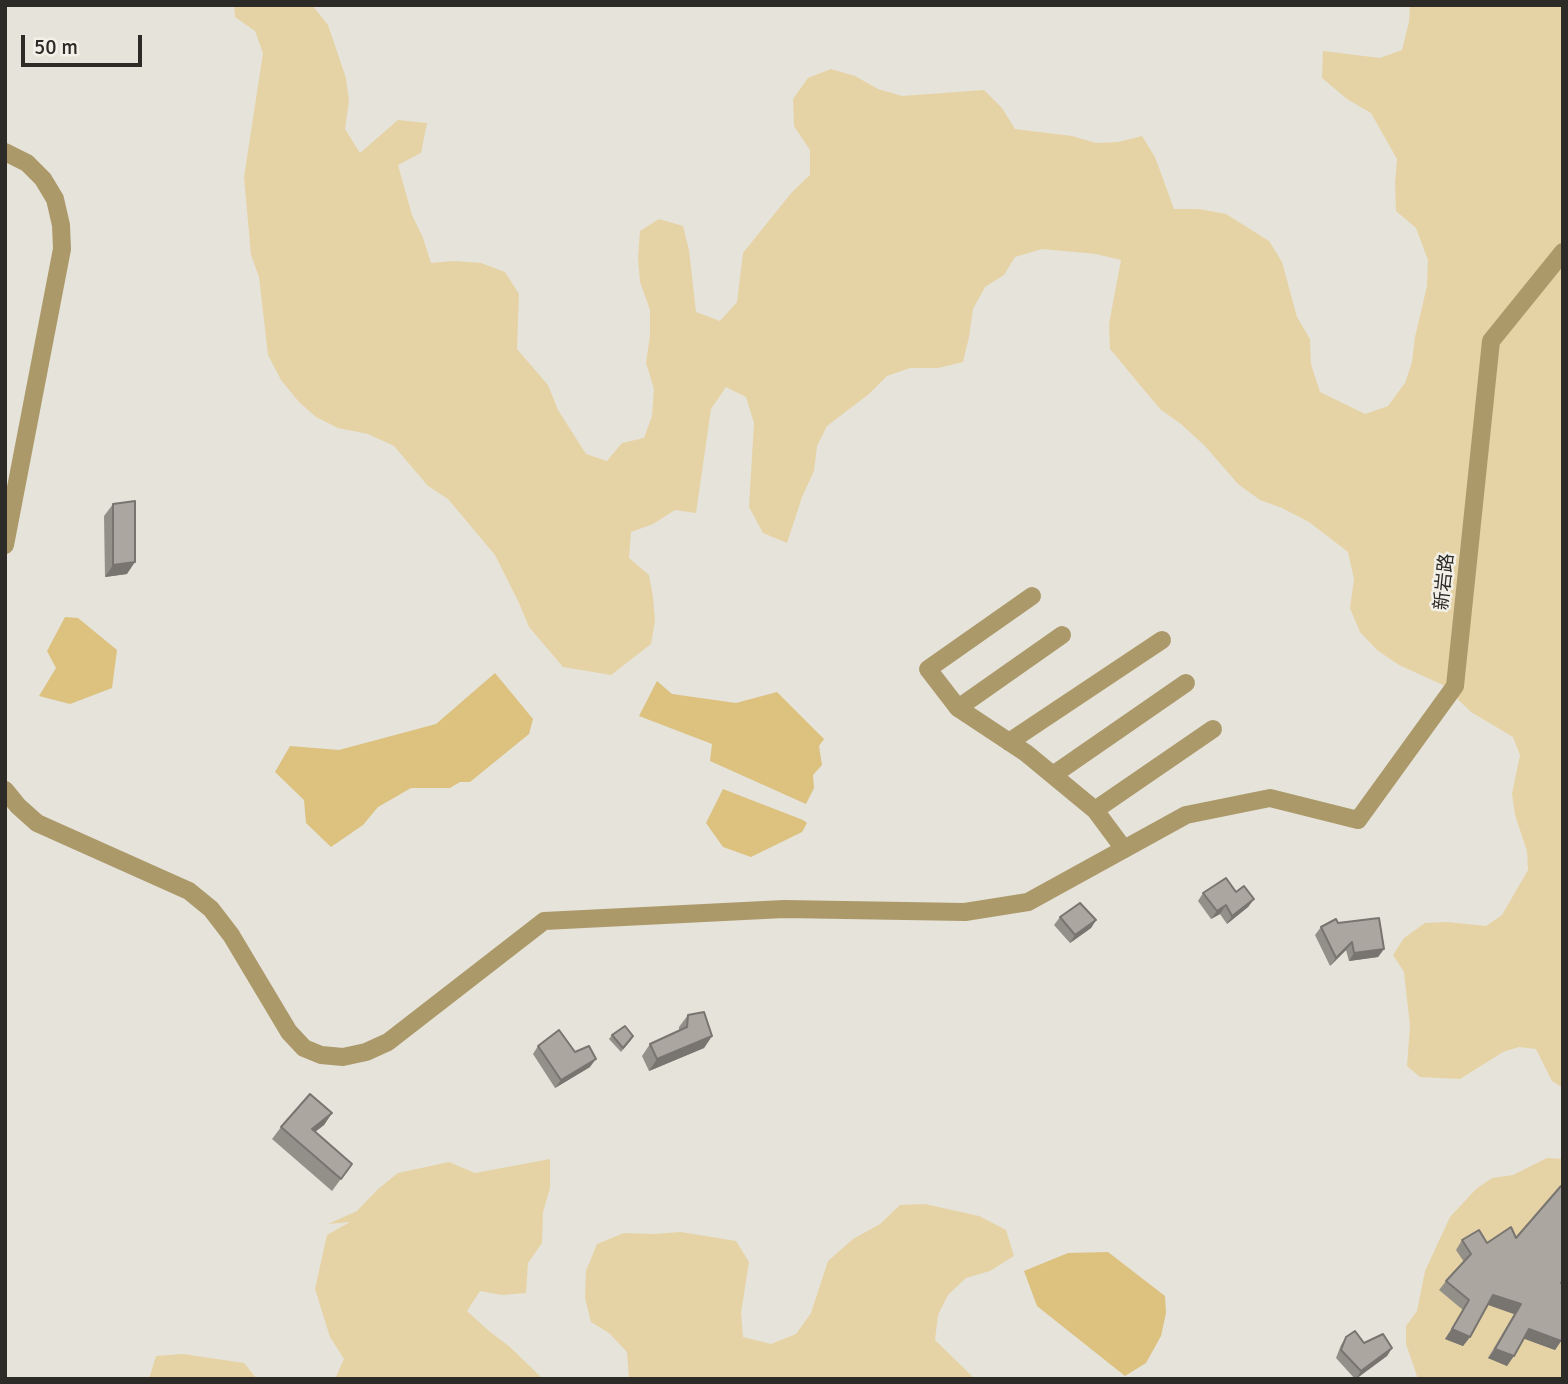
<!DOCTYPE html>
<html>
<head>
<meta charset="utf-8">
<style>
  body { margin:0 }
  #map { position:relative; width:1568px; height:1384px; overflow:hidden; background:#e6e3da; font-family:Signika,sans-serif }
  canvas { display:block }
  .frame { position:absolute; inset:0; border:7px solid #2c2b28; pointer-events:none }
  .scale { position:absolute; left:21px; top:35px; width:121px; height:32px; box-sizing:border-box; border:4px solid #2c2b28; border-top:0; padding-left:9px; font-size:21px; line-height:24px; white-space:nowrap; color:#2c2b28; -webkit-text-stroke:5px #f3f0e8; paint-order:stroke }
</style>
</head>
<body>
<div id="map">
<canvas width="1568" height="1384"></canvas>
<div class="frame"></div>
<div class="scale">50 m</div>
</div>
<script>
const c = document.querySelector('canvas').getContext('2d');
c.lineJoin = 'round';
function fillPath(path, color) {
  c.fillStyle = color;
  c.fill(path, 'evenodd');
}
function poly(rows) {
  const path = new Path2D();
  for (const r of rows) {
    path.moveTo(r[0], r[1]);
    for (let i = 2; i < r.length; i += 2) path.lineTo(r[i], r[i + 1]);
  }
  return path;
}
function trace(path, color, width, dash) {
  c.strokeStyle = color;
  c.lineWidth = width;
  c.lineCap = dash ? 'butt' : 'round';
  c.setLineDash(dash || []);
  c.stroke(path);
}
function label(font, color, halo, rows, align = 'center') {
  c.font = font + ' Signika,"Noto Sans SC",sans-serif';
  c.lineWidth = 5;
  c.setLineDash([]);
  c.textBaseline = 'middle';
  c.strokeStyle = halo;
  c.fillStyle = color;
  for (const [text, x, y, turn = 0] of rows) {
    c.save();
    c.translate(x, y);
    c.rotate((+turn || 0) * Math.PI / 180);
    c.textAlign = isNaN(turn) ? turn : align;
    if (halo) c.strokeText(text, 0, 0);
    c.fillText(text, 0, 0);
    c.restore();
  }
}
fillPath(poly([
  [234,5,312,5,328,25,346,78,349,101,345,129,360,153,398,120,427,123,421,153,398,165,412,215,423,238,431,263,454,261,481,263,505,272,519,294,517,349,548,385,558,410,586,454,607,461,622,443,644,438,652,416,654,389,646,363,650,335,650,310,640,282,638,258,640,231,659,219,683,226,689,250,696,312,720,321,737,302,743,253,792,192,810,175,810,150,794,126,793,99,808,78,831,69,855,76,878,89,902,96,984,90,1002,108,1015,129,1072,136,1096,143,1118,142,1142,136,1155,157,1174,209,1199,209,1226,214,1269,241,1282,262,1297,317,1310,339,1311,364,1320,392,1365,414,1388,406,1405,383,1412,362,1415,337,1427,286,1428,260,1416,228,1396,211,1395,184,1397,159,1371,113,1347,99,1322,78,1323,51,1380,58,1402,50,1409,22,1410,5,1563,5,1563,1088,1552,1081,1536,1049,1519,1047,1503,1052,1460,1079,1420,1077,1407,1066,1410,1026,1404,972,1393,955,1404,938,1425,923,1447,922,1486,926,1502,915,1528,870,1527,851,1515,815,1512,794,1520,755,1513,737,1471,712,1443,685,1399,665,1377,650,1360,632,1350,608,1354,579,1348,552,1309,522,1282,508,1260,500,1238,484,1205,446,1181,424,1160,409,1110,349,1109,324,1121,260,1096,254,1042,249,1015,257,1004,275,985,287,973,309,969,337,963,362,938,368,910,368,887,376,869,394,827,426,817,446,814,471,802,497,787,543,763,533,749,507,754,423,746,397,726,387,711,409,696,513,675,510,653,524,631,532,629,558,649,575,653,597,655,621,651,644,611,675,563,667,529,627,519,603,495,555,448,499,428,486,394,446,368,434,338,428,316,417,299,402,281,380,268,355,259,277,251,255,244,177,263,53,255,31,235,17],
  [1547,1158,1563,1159,1563,1379,1418,1379,1406,1344,1406,1326,1417,1311,1425,1271,1450,1217,1476,1189,1492,1178,1513,1175],
  [550,1159,550,1188,543,1212,542,1243,528,1263,526,1293,502,1295,480,1291,467,1311,489,1331,510,1347,543,1379,335,1379,344,1359,330,1337,315,1289,327,1235,350,1222,328,1224,357,1211,378,1189,398,1173,449,1162,475,1173],
  [925,1204,979,1216,1006,1230,1014,1256,990,1271,966,1278,948,1295,938,1315,935,1340,975,1379,629,1379,627,1352,609,1333,591,1322,585,1298,586,1271,597,1244,624,1233,654,1234,681,1232,736,1241,749,1262,741,1313,743,1337,771,1344,796,1334,811,1313,828,1261,853,1239,880,1224,900,1205],
  [183,1354,244,1363,257,1379,149,1379,156,1356]
]), '#e6d3a5');
fillPath(poly([
  [65,617,78,618,117,650,112,688,70,704,39,696,56,668,47,651],
  [495,673,533,719,529,734,470,782,460,782,450,788,411,788,378,807,363,825,331,847,306,823,304,800,275,772,290,746,339,750,436,724],
  [657,681,672,694,736,703,777,692,824,739,819,746,822,765,813,775,814,788,806,804,710,761,712,744,639,716],
  [723,789,803,820,807,823,802,832,751,857,723,847,706,823],
  [1108,1252,1165,1296,1166,1313,1161,1336,1146,1363,1125,1376,1037,1306,1024,1271,1068,1253]
]), '#dcc17f');
trace(poly([
  [1032,596,928,669,958,708,1026,753,1095,810,1124,849],
  [958,708,1062,635],
  [1009,742,1162,640],
  [1053,775,1186,683],
  [1095,810,1213,729]
]), '#ac996a', 18);
trace(poly([
  [5,152,27,163,43,179,55,199,61,225,62,249,5,545],
  [5,790,18,806,37,823,189,891,211,909,231,935,289,1032,304,1048,321,1055,343,1057,366,1052,388,1042,544,921,784,909,965,912,1028,902,1186,815,1270,798,1358,820,1455,686,1491,341,1563,252]
]), '#ac996a', 18);
fillPath(poly([
  [113,504,127,574,105,577,104,516],
  [1236,892,1254,899,1248,907,1227,924,1220,914,1211,919,1198,901,1203,893],
  [1060,917,1096,920,1091,928,1070,943,1054,925],
  [1338,923,1384,949,1378,957,1349,961,1346,950,1330,966,1315,935,1321,927],
  [688,1015,712,1036,704,1048,649,1071,642,1056,650,1044,679,1031,679,1027],
  [612,1035,631,1040,621,1052,609,1039],
  [538,1046,575,1052,590,1067,555,1088,533,1054],
  [332,1113,324,1125,315,1132,352,1164,332,1191,272,1139,281,1127],
  [1516,1238,1561,1283,1561,1341,1555,1350,1523,1338,1507,1366,1488,1358,1514,1314,1488,1305,1470,1337,1463,1346,1445,1339,1463,1310,1439,1290,1446,1281,1464,1262,1456,1250,1462,1240,1487,1243],
  [1346,1337,1364,1343,1392,1348,1387,1356,1355,1379,1336,1358,1341,1345]
]), '#93908a');
fillPath(poly([
  [135,562,127,574,105,577,113,565],
  [1254,899,1248,907,1227,924,1232,916],
  [1226,905,1220,914,1211,919,1217,911],
  [1096,920,1091,928,1070,943,1075,935],
  [1352,942,1346,950,1330,966,1336,958],
  [1384,949,1378,957,1349,961,1354,953],
  [712,1036,704,1048,649,1071,657,1059],
  [596,1059,590,1067,555,1088,561,1080],
  [332,1113,324,1125,303,1141,312,1129],
  [1493,1295,1521,1304,1514,1314,1486,1304],
  [1452,1329,1470,1337,1463,1346,1445,1339],
  [1529,1329,1561,1341,1555,1350,1522,1338],
  [1392,1348,1387,1356,1356,1379,1361,1371],
  [1495,1349,1514,1356,1507,1366,1488,1358]
]), '#787570');
const building = poly([
  [135,501,135,562,113,565,113,504,135,501],
  [1226,878,1236,892,1244,886,1254,899,1232,916,1226,905,1217,911,1203,893,1226,878],
  [1080,903,1096,920,1075,935,1060,917,1080,903],
  [1379,918,1384,949,1354,953,1352,942,1336,958,1321,927,1336,919,1338,923,1379,918],
  [704,1012,712,1036,657,1059,650,1044,687,1027,688,1015,704,1012],
  [625,1026,633,1036,623,1048,612,1035,625,1026],
  [559,1030,575,1052,589,1046,596,1059,561,1080,538,1046,559,1030],
  [310,1094,332,1113,312,1129,352,1164,341,1179,281,1127,310,1094],
  [1561,1186,1563,1187,1563,1280,1561,1283,1563,1284,1563,1337,1561,1341,1529,1329,1514,1356,1495,1349,1521,1304,1493,1295,1470,1337,1452,1329,1469,1300,1446,1281,1471,1254,1462,1240,1479,1230,1487,1243,1511,1227,1516,1238,1561,1186],
  [1355,1331,1364,1343,1383,1334,1392,1348,1361,1371,1341,1350,1346,1337,1355,1331]
]);
fillPath(building, '#aba7a0');
trace(building, '#787570', 2);
label('19px', '#2c2b28', '#f3f0e8', [
  ["新岩路",1445,582,-84]
]);
</script>
</body>
</html>
